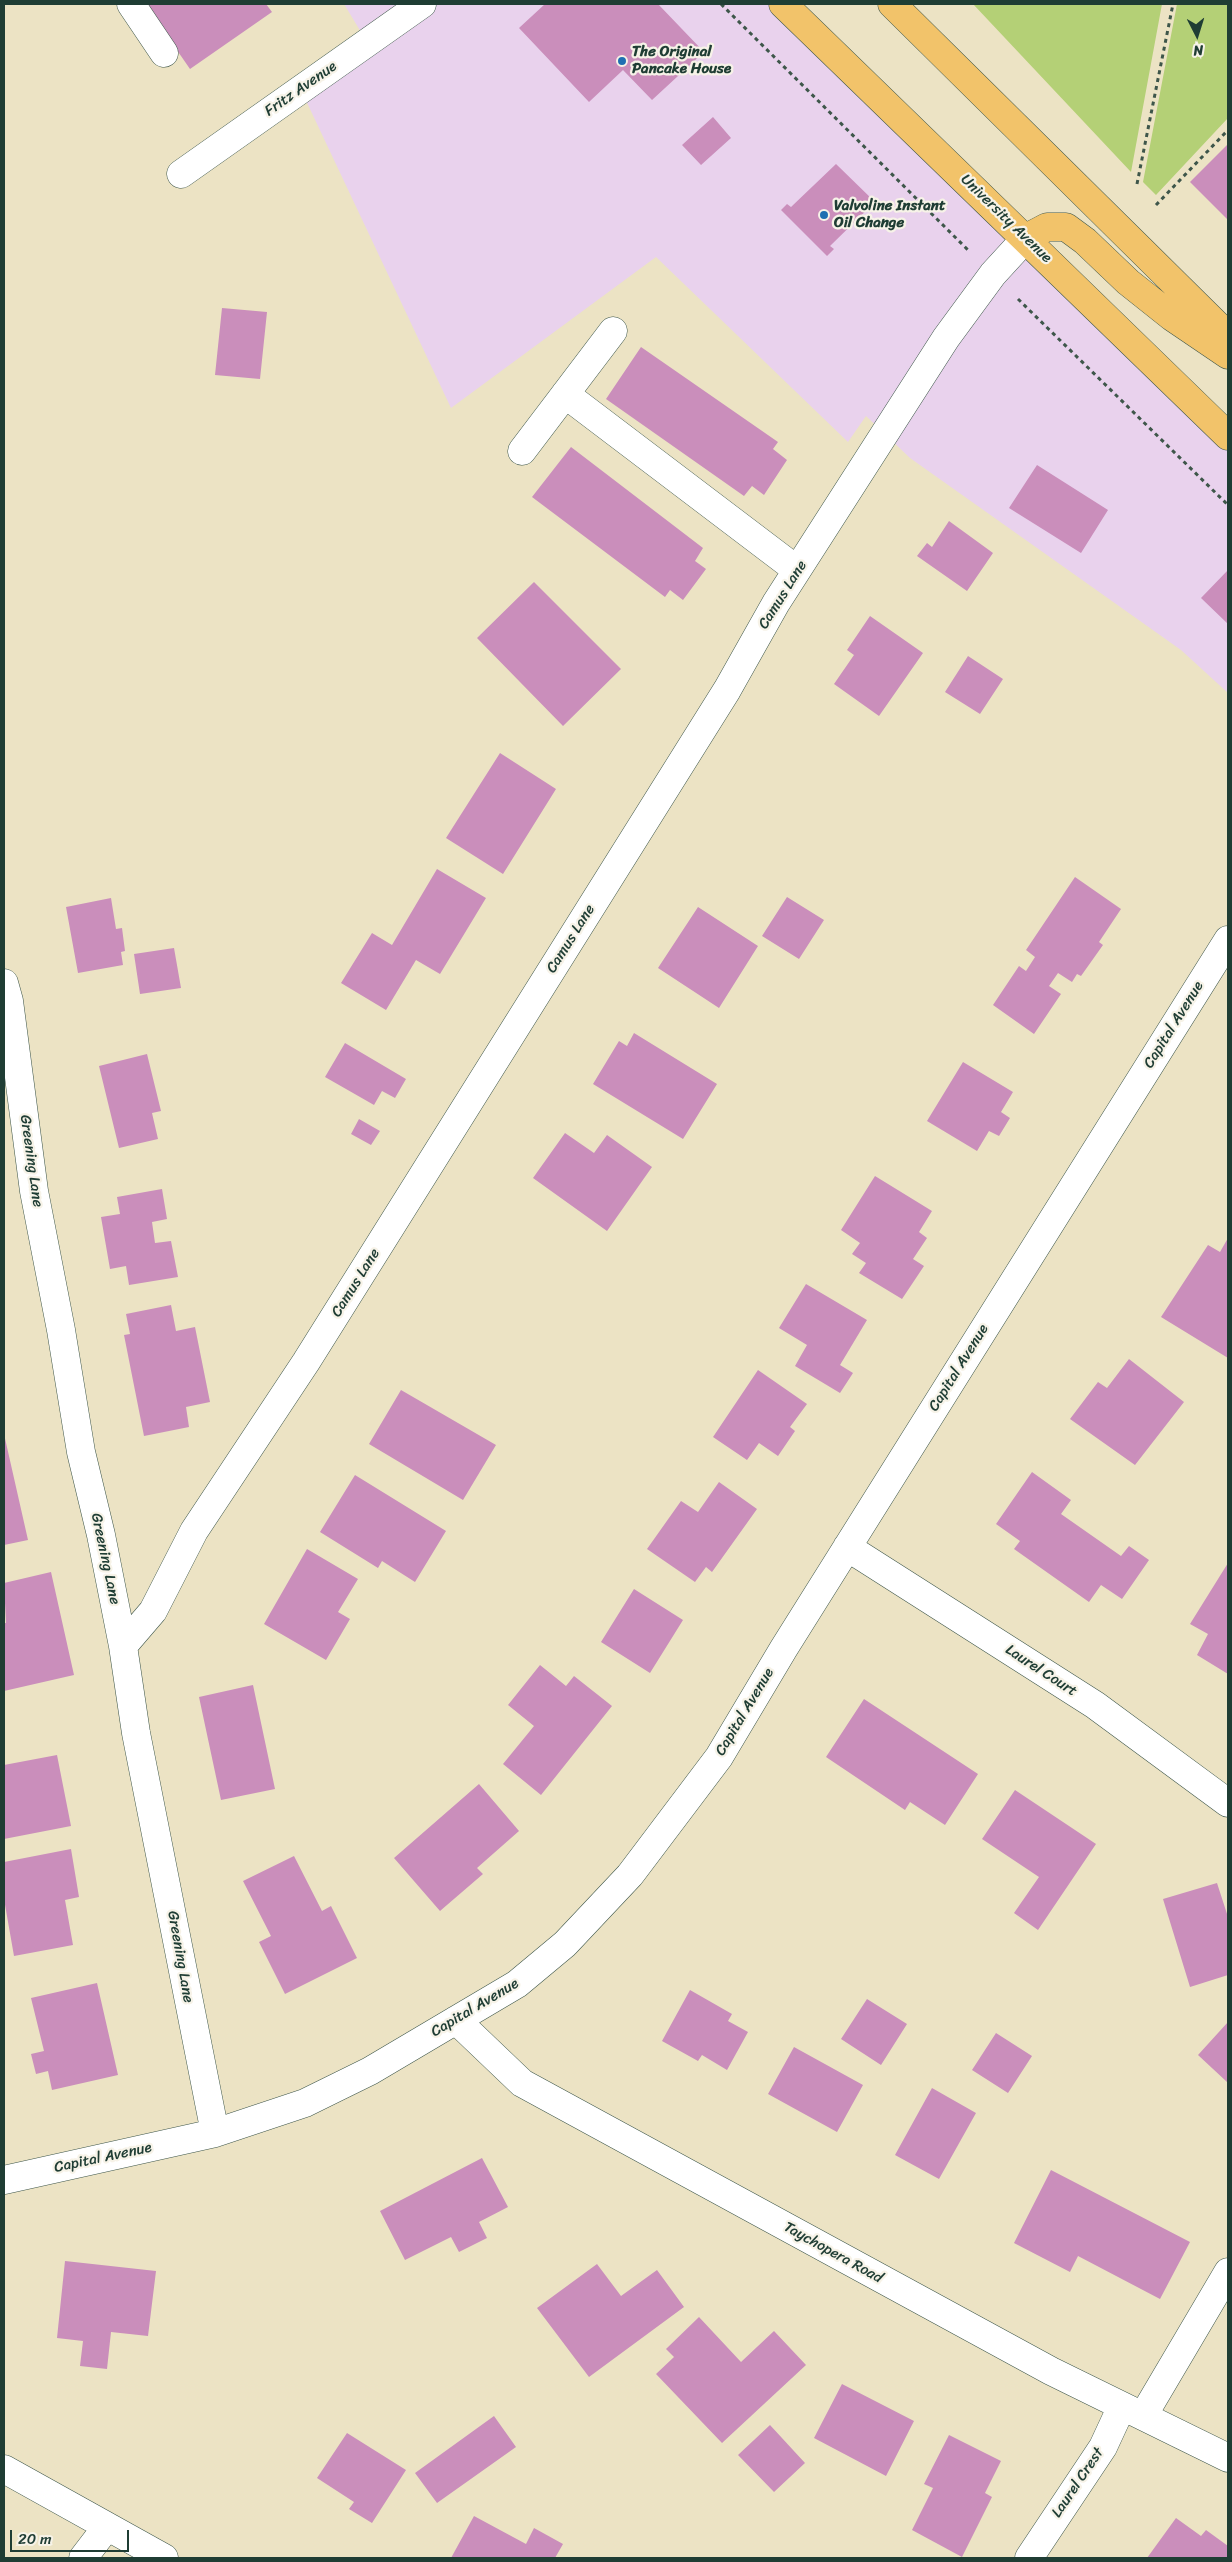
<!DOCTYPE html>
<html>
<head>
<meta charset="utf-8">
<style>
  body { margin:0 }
  #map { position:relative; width:1232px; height:2562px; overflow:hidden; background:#ece3c4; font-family:Sriracha,sans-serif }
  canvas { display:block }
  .frame { position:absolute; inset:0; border:5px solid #1f3d34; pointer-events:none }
  .north { position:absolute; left:1172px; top:10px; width:50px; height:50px; -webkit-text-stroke:4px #f7f3e8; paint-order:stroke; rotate:175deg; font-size:14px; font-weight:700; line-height:20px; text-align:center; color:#1f3d34 }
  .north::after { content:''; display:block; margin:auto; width:18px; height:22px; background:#1f3d34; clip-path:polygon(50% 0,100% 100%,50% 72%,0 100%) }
  .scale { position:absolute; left:10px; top:2530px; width:119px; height:22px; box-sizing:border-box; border:2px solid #1f3d34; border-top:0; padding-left:6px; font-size:15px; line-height:18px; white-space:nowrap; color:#1f3d34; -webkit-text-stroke:4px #f7f3e8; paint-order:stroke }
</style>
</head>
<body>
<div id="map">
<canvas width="1232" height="2562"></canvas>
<div class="frame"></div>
<div class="north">N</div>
<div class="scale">20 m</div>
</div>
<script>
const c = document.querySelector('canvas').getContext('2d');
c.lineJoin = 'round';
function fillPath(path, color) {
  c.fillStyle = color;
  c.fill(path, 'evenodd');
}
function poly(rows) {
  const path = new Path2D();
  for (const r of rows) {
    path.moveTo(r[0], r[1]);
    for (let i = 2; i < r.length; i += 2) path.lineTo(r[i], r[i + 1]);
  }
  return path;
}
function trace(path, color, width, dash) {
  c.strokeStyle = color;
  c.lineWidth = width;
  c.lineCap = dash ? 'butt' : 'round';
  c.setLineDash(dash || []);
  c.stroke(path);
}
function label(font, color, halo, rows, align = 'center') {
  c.font = font + ' Sriracha,sans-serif';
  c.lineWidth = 4.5;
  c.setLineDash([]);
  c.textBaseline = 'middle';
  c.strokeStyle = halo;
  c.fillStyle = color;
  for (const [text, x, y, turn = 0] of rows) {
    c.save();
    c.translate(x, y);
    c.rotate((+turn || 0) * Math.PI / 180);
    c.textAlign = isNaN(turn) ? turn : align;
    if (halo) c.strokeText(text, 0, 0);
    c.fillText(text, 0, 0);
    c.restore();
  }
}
fillPath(poly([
  [344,4,783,4,1228,436,1228,693,1181,650,910,458,866,416,848,442,656,257,451,408,301,90,367,42]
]), '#e9d2ed');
fillPath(poly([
  [973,4,1162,4,1131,172],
  [1177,4,1228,4,1228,118,1156,195,1143,182]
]), '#b4d076');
fillPath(poly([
  [145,4,266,4,272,12,190,69],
  [545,4,658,4,704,52,652,100,623,70,589,102,519,28],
  [713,117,731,138,701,165,682,145],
  [1228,144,1228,220,1190,182],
  [836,164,875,202,830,246,834,249,827,256,781,210,787,204,791,207],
  [222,308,267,312,260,379,215,375],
  [641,347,778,442,773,449,787,460,764,495,752,486,744,496,606,399],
  [571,447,703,548,695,561,706,569,683,600,670,590,665,597,532,497],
  [1037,465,1108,510,1081,553,1009,508],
  [949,521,993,553,967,591,917,556,927,543,932,547],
  [1228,570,1228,624,1201,598],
  [534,582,621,669,563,726,477,638],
  [870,616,923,653,879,716,834,684,854,655,847,650],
  [968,656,1003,679,980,714,945,692],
  [500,753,556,789,503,874,446,838],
  [437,869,486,898,440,974,416,960,386,1010,341,983,372,933,392,945],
  [1075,877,1121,909,1099,942,1103,945,1081,976,1077,974,1072,982,1058,973,1049,986,1061,994,1034,1034,993,1005,1019,966,1026,971,1035,957,1026,950],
  [787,897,824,920,799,959,762,936],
  [111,898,116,929,122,928,125,951,121,952,123,965,78,973,66,907],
  [698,907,758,946,719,1008,658,968],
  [174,948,181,988,140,994,134,954],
  [634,1033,717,1084,683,1139,593,1084,619,1041,627,1046],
  [345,1043,406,1079,395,1098,382,1091,374,1105,325,1077],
  [147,1054,161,1111,152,1113,158,1139,119,1148,99,1066],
  [963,1062,1013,1092,1001,1112,1010,1118,999,1136,989,1131,977,1151,927,1121],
  [359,1119,380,1131,371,1145,351,1134],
  [565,1133,594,1153,607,1135,652,1167,607,1231,533,1178],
  [875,1176,932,1211,919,1232,927,1238,913,1259,924,1266,902,1299,859,1273,866,1263,852,1254,860,1243,841,1230],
  [162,1189,167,1219,152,1222,155,1243,171,1241,178,1277,129,1285,126,1266,110,1269,101,1217,120,1214,117,1197],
  [1228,1238,1228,1358,1161,1317,1208,1245,1220,1252],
  [806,1284,867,1320,840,1365,853,1373,840,1393,795,1366,807,1345,779,1328],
  [171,1305,176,1331,195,1327,210,1402,186,1407,189,1427,144,1436,124,1335,130,1334,126,1314],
  [1129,1359,1184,1402,1135,1465,1070,1419,1098,1382,1107,1388],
  [758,1370,807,1404,790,1427,795,1431,778,1456,759,1443,747,1460,713,1437],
  [401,1390,496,1445,463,1500,369,1444],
  [4,1434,28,1540,4,1545],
  [1032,1472,1071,1500,1061,1514,1121,1556,1129,1546,1149,1560,1122,1599,1101,1585,1089,1602,1014,1549,1020,1541,996,1524],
  [355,1475,446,1531,415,1582,382,1561,378,1568,320,1532],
  [719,1482,757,1509,712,1572,706,1567,695,1582,647,1549,681,1501,698,1512],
  [307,1549,358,1579,338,1612,350,1619,326,1660,264,1624],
  [1228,1563,1228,1674,1197,1655,1208,1634,1190,1624],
  [51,1572,74,1675,4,1691,4,1623,6,1623,4,1583],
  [634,1589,683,1620,650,1673,601,1642],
  [540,1665,566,1686,574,1676,612,1706,541,1795,503,1764,534,1726,508,1705],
  [253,1685,275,1789,221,1800,199,1697],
  [864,1699,978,1774,945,1825,910,1802,905,1810,826,1757],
  [57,1755,71,1826,4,1839,4,1765],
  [479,1784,519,1831,477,1868,483,1874,440,1911,394,1858],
  [1015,1790,1096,1844,1038,1930,1014,1913,1039,1877,982,1839],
  [71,1849,79,1897,65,1900,73,1945,14,1956,4,1899,4,1862],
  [294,1856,322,1911,331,1906,357,1958,285,1994,259,1942,271,1936,243,1881],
  [1217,1883,1228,1917,1228,1975,1190,1987,1163,1899],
  [97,1983,118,2075,52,2090,48,2071,36,2074,31,2054,44,2051,31,1998],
  [690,1990,732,2014,728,2021,748,2032,727,2070,702,2055,698,2061,662,2041],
  [867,1999,907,2024,881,2065,841,2039],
  [1228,2022,1228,2080,1227,2082,1198,2055],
  [996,2033,1032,2056,1008,2093,972,2070],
  [794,2047,863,2085,837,2132,768,2094],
  [932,2088,976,2113,939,2179,895,2155],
  [482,2158,508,2207,479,2222,487,2238,459,2252,451,2237,405,2260,380,2211],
  [1051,2170,1190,2242,1160,2299,1078,2256,1070,2272,1014,2243],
  [65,2261,156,2271,148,2336,111,2332,107,2369,80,2366,83,2341,57,2338],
  [597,2264,621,2296,657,2270,684,2307,589,2377,537,2308],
  [699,2317,741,2362,774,2331,806,2365,722,2443,656,2374,674,2357,666,2349],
  [842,2384,914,2421,886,2476,814,2438],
  [494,2416,516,2447,437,2503,415,2473],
  [770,2425,805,2463,774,2492,738,2455],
  [347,2433,406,2470,372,2523,349,2509,354,2502,317,2478],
  [949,2435,1001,2461,985,2493,992,2497,962,2557,912,2530,933,2488,924,2484],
  [474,2516,526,2544,534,2528,563,2544,555,2558,451,2558],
  [1176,2518,1201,2536,1206,2530,1228,2546,1228,2558,1147,2558]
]), '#ca8ebb');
const minor = poly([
  [131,4,164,53],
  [181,174,422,4],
  [565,394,797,570],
  [522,451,613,331],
  [4,983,9,1001,34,1191,61,1330,81,1452,101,1535,123,1646,136,1733,215,2133],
  [847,1547,1095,1705,1228,1803],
  [123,1646,153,1611,194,1531,306,1362,727,690,776,603,946,338,993,274,1026,238],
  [456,2020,522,2083,1051,2371,1228,2458],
  [4,2180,215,2133,305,2103,370,2071,517,1984,565,1944,630,1875,719,1757,784,1648,1228,940],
  [1143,2416,1228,2272],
  [4,2469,164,2558],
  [83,2558,106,2528],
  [1029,2558,1103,2447,1122,2406]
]);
const major = poly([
  [783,4,1228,436],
  [892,4,1228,336],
  [1026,238,1047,227,1066,227,1085,241,1128,282,1172,317,1228,355]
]);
trace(minor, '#3e564a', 29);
trace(major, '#3e564a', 29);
trace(poly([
  [721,4,969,251],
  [1137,184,1173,4],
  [1156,205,1228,130],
  [1018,299,1228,505]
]), '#3e564a', 3, [4, 4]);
trace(minor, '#fff', 28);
trace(major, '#f2c36a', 28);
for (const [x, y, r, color] of [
  [622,61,5,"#1f6fb2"],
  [824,215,5,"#1f6fb2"]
]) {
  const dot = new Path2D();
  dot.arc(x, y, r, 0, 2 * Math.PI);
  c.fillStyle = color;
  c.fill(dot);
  trace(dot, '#f7f3e8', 2);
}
label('bold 15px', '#1f3d34', '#f7f3e8', [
  ["The Original",632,52],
  ["Pancake House",632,69],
  ["Valvoline Instant",834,206],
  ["Oil Change",834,223]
], 'left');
label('15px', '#1f3d34', '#f7f3e8', [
  ["Fritz Avenue",301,89,-35],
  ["University Avenue",1006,219,44],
  ["Camus Lane",783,595,-58],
  ["Camus Lane",571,939,-58],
  ["Capital Avenue",1174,1025,-58],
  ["Greening Lane",31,1161,82],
  ["Camus Lane",356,1283,-58],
  ["Capital Avenue",959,1368,-58],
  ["Greening Lane",105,1559,78],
  ["Laurel Court",1041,1671,33],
  ["Capital Avenue",745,1712,-59],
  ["Greening Lane",180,1957,80],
  ["Capital Avenue",475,2008,-31],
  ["Capital Avenue",103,2158,-12],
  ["Taychopera Road",833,2253,29],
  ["Laurel Crest",1078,2483,-56]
]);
</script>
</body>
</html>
